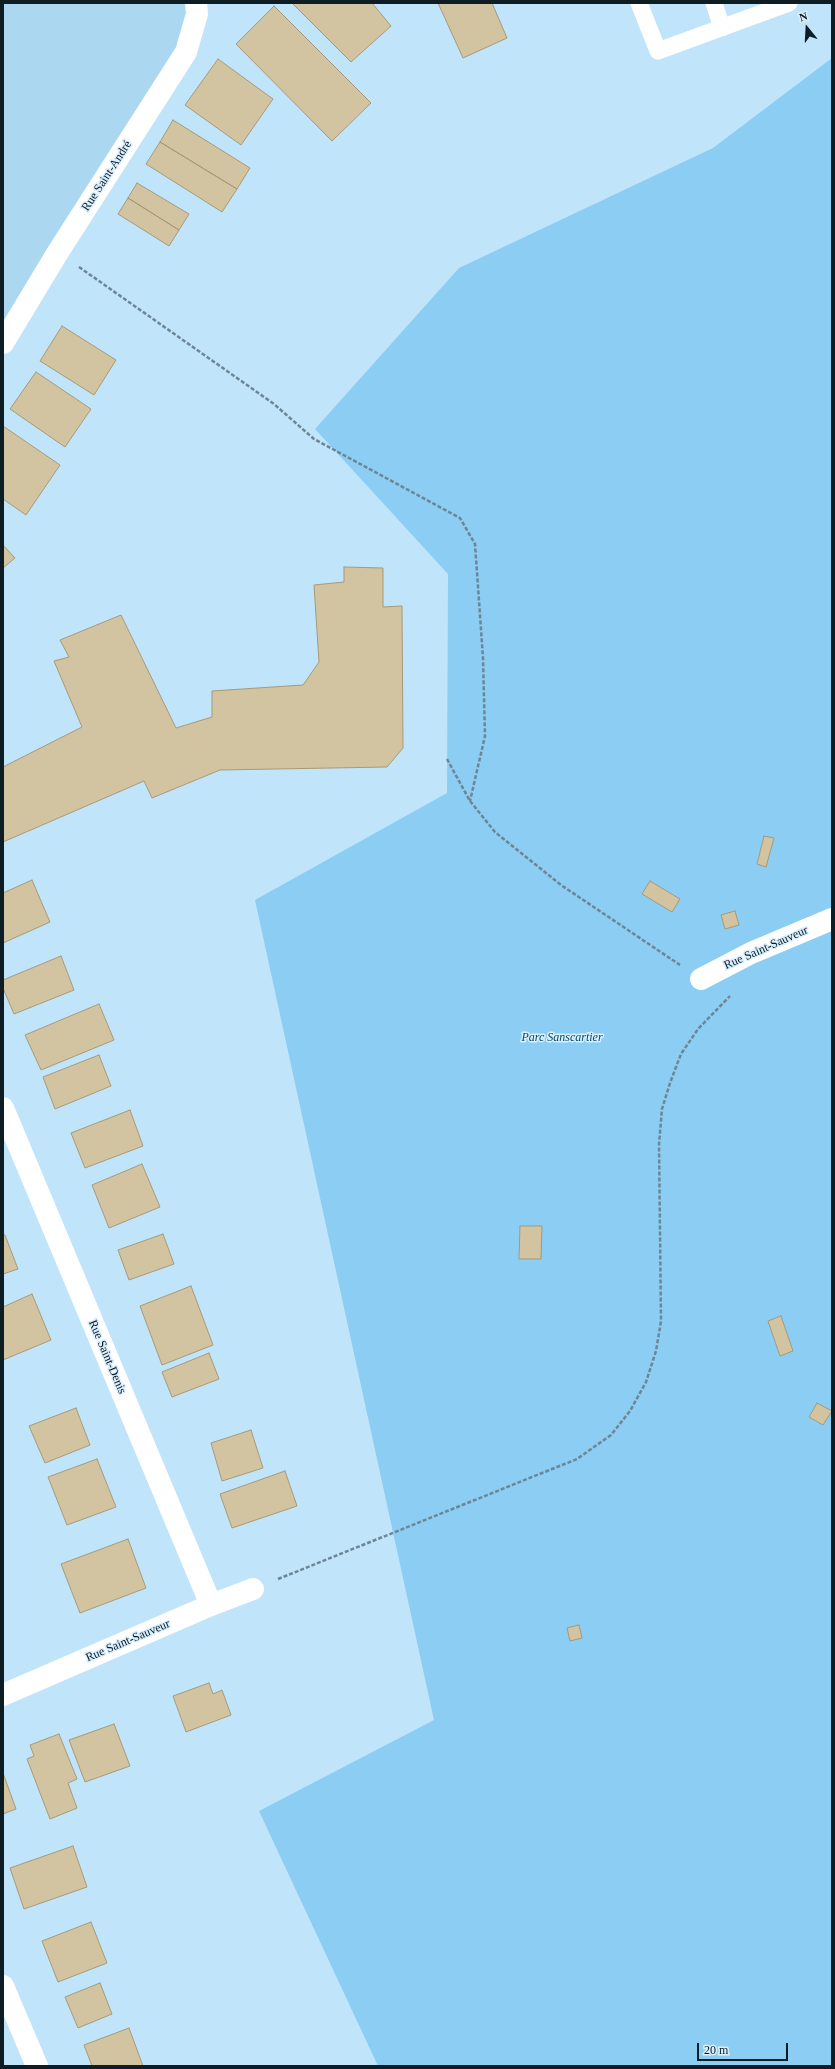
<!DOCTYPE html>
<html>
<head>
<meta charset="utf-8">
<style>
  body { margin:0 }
  #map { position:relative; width:835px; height:2069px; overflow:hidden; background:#c0e4fa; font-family:Georgia,serif }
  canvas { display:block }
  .frame { position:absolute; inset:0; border:4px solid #0e1c23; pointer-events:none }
  .north { position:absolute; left:787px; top:8px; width:40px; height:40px; -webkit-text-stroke:3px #d9effd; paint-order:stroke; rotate:342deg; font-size:11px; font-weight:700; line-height:16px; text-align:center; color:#0e1c23 }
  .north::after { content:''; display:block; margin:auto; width:14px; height:18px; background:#0e1c23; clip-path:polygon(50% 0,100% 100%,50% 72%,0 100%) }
  .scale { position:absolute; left:697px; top:2043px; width:91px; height:18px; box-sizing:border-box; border:2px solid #0e1c23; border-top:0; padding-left:5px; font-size:12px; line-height:14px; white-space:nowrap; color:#0e1c23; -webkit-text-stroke:3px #d9effd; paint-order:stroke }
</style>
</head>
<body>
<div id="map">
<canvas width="835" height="2069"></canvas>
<div class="frame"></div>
<div class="north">N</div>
<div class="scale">20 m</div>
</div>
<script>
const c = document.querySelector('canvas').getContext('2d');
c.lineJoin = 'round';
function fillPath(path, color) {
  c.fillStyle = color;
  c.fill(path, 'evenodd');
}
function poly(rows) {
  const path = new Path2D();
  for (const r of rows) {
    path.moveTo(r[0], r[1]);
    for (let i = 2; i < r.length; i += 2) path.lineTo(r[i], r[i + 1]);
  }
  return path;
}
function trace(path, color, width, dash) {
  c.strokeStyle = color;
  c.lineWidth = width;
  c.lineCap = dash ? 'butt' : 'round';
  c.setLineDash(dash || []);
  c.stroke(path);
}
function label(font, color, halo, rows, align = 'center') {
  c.font = font + ' Georgia,serif';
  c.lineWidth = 3;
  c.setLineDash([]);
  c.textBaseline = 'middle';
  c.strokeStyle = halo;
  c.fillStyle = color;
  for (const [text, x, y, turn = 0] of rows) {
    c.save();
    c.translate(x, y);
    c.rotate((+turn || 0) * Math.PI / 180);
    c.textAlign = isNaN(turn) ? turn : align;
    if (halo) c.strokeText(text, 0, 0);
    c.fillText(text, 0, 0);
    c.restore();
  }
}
fillPath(poly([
  [3,3,196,3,197,14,3,343]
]), '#acd7f1');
fillPath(poly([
  [832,58,832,2066,378,2066,259,1811,434,1720,255,900,447,793,448,574,315,429,459,268,713,148]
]), '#8bcdf3');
const building = poly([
  [292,3,372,3,391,26,351,62,292,3],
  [438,3,492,3,507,38,463,58,438,3],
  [274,6,371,103,332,141,236,44,274,6],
  [218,59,273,99,241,145,185,105,218,59],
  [173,120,250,168,237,189,160,142,173,120],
  [160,142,237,189,222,212,146,164,160,142],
  [137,183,189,214,179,230,128,198,137,183],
  [128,198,179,230,169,246,118,214,128,198],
  [62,326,116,360,94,395,40,361,62,326],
  [36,372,91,409,65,447,10,409,36,372],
  [3,426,60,465,26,515,3,499,3,426],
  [3,545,15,558,3,568,3,545],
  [344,567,383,568,383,607,402,606,403,748,387,767,220,770,152,798,144,781,3,842,3,767,82,727,54,661,69,657,60,640,121,615,176,728,212,717,212,691,303,685,319,662,314,585,344,582,344,567],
  [764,836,774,838,766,867,757,864,764,836],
  [32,880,50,922,3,943,3,893,32,880],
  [650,881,680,899,672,912,642,894,650,881],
  [735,911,739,925,725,929,721,915,735,911],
  [61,956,74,990,14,1014,3,988,3,980,61,956],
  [99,1004,114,1040,41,1070,25,1035,99,1004],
  [99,1055,111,1086,55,1109,43,1077,99,1055],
  [130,1110,143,1146,85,1168,71,1133,130,1110],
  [142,1164,160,1207,109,1228,92,1185,142,1164],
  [520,1226,542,1226,541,1259,519,1259,520,1226],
  [163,1234,174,1264,129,1280,118,1250,163,1234],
  [3,1235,5,1235,18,1269,3,1274,3,1235],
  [191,1286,213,1345,162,1365,140,1306,191,1286],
  [32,1294,51,1340,3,1360,3,1307,32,1294],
  [781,1316,793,1351,780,1356,768,1321,781,1316],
  [209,1353,219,1379,172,1397,162,1372,209,1353],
  [817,1403,832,1411,823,1425,809,1417,817,1403],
  [76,1408,90,1445,45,1463,29,1426,76,1408],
  [251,1430,263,1468,222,1481,211,1443,251,1430],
  [97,1459,116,1507,67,1525,48,1477,97,1459],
  [285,1471,297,1506,232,1528,220,1494,285,1471],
  [128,1539,146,1588,80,1613,61,1564,128,1539],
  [579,1625,582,1638,570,1641,567,1628,579,1625],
  [209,1683,213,1694,222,1690,231,1715,186,1732,173,1696,209,1683],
  [114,1724,130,1766,85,1782,69,1740,114,1724],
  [59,1734,77,1779,68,1783,77,1808,50,1819,27,1759,34,1756,30,1745,59,1734],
  [3,1773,16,1809,3,1814,3,1773],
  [73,1846,87,1887,24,1909,10,1868,73,1846],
  [91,1922,107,1963,58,1982,42,1941,91,1922],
  [100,1983,112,2014,78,2028,65,1997,100,1983],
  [129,2028,143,2066,92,2066,84,2045,129,2028]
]);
fillPath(building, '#d2c4a1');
trace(building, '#a79978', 1);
trace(poly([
  [79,267,274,404,314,439,460,518,475,544,483,658,485,736,470,801],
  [447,759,470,801,495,832,561,885,680,965],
  [278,1579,577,1459,611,1435,630,1411,646,1382,656,1351,661,1321,659,1144,662,1109,670,1083,681,1054,698,1029,730,996]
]), '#6c8695', 2.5, [4, 2]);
trace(poly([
  [639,3,658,51,789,3],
  [714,3,722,28]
]), '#fff', 17);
trace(poly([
  [3,343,58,252,186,52,197,14,196,3],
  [701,979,751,953,832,919],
  [3,1108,211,1605],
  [3,1695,211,1605,253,1589],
  [3,1986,37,2066]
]), '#fff', 22);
label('12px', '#0e1c23', '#d9effd', [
  ["Rue Saint-André",107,176,-57],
  ["Rue Saint-Sauveur",766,948,-24],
  ["Rue Saint-Denis",107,1357,67],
  ["Rue Saint-Sauveur",128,1641,-23]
]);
label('italic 12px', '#004b6a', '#d9effd', [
  ["Parc Sanscartier",562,1038]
]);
</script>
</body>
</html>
